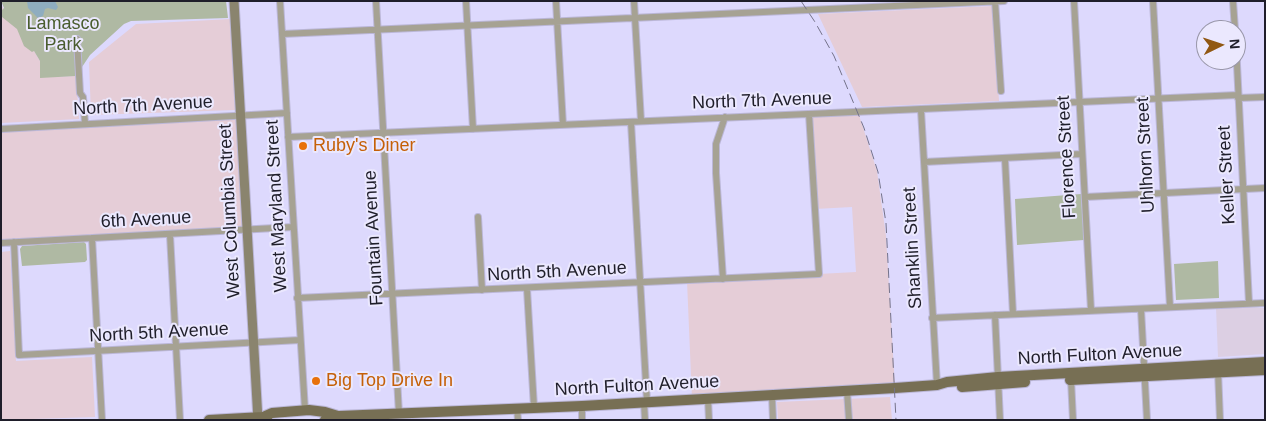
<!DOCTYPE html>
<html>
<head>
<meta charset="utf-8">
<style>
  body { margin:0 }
  #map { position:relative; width:1266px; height:421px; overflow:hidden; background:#ddd9fd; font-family:Arial,sans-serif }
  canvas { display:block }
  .frame { position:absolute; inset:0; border:2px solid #1f1e2a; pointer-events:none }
  .north { position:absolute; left:1196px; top:20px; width:50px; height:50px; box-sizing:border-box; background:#ebe8fe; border:1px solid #9997a9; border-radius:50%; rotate:86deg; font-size:14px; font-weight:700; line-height:20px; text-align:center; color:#1f1e2a }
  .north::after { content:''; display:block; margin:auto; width:18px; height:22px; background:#915813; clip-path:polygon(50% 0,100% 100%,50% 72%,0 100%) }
</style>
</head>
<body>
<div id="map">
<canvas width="1266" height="421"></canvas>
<div class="frame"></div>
<div class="north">N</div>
</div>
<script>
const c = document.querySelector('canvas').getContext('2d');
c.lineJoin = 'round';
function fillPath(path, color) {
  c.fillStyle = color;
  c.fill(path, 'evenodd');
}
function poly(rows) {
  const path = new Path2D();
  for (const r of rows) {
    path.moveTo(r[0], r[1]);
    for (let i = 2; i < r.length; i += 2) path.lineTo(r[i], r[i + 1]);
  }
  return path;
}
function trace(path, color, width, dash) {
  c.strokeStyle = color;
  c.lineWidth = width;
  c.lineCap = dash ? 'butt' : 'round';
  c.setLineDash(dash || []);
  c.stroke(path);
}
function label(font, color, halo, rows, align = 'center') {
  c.font = font + ' Arial,sans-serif';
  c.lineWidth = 4;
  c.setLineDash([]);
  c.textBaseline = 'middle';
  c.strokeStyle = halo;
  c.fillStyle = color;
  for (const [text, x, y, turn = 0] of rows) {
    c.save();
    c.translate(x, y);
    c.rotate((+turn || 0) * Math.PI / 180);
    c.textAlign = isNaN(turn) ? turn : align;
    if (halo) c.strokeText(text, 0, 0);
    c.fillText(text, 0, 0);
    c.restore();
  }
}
fillPath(poly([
  [1,3,7,17,18,23,40,61,40,77,76,76,79,119,1,123],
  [993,6,999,101,862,107,818,14],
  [231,19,235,110,91,115,89,62,136,24],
  [858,112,877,171,886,236,895,388,692,399,687,281,856,272,852,207,815,209,809,114],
  [241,116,247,230,1,243,1,129],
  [10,251,16,361,92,357,95,417,1,420,1,252],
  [890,397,892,420,778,420,777,402]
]), '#e5cdd7');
fillPath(poly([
  [1244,307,1265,308,1265,354,1218,357,1216,308]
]), '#dccfe3');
fillPath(poly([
  [1,1,226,1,228,18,131,21,124,24,90,55,76,76,40,78,40,61,34,51,32,52,24,46,17,29,2,17,1,11,4,8],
  [1081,194,1084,240,1017,245,1015,199],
  [84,242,86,244,87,260,85,262,22,266,20,249,22,246],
  [1218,261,1219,298,1176,300,1174,264]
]), '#afb9a3');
fillPath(poly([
  [27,1,55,1,58,7,56,10,48,8,45,9,43,16,38,18,28,8]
]), '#8fadbf');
const street = poly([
  [280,1,305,410],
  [376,1,399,414],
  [466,1,473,129],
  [556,1,563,125],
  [634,1,641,121],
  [995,1,1001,91],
  [1074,1,1091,310],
  [1153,1,1170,307],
  [1233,1,1235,30],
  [282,34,1004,1],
  [77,39,80,93,83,97,85,123],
  [1236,45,1249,303],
  [1238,98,1265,97],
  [921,110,937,385],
  [631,122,647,402],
  [1,129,287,113],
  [288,137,1238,95],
  [1005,159,1013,314],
  [924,162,1081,154],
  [1085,197,1265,188],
  [478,217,482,290],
  [170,235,180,420],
  [92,238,102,420],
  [14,242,19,355,300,340],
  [1,243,293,227],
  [723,279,716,173,716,144,725,117],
  [527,289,534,407],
  [297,298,819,274,809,114],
  [1141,309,1147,420],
  [995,315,1000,420],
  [932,318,1265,303],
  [1218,371,1220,420],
  [1071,379,1073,420],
  [847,391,849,420],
  [772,395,773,420],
  [708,399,709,420],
  [644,402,645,420],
  [582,406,582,420],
  [517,408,518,420]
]);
const secondary = poly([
  [234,1,258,420]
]);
const primary = poly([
  [1070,380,1265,370],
  [962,387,1025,382],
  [263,417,272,413,309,410,325,412,338,416],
  [209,420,263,417,267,418],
  [325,420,339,416,582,406,895,388,937,385,947,382,998,377,1265,362]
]);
trace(street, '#bbb7d7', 8);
trace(secondary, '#bbb7d7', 11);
trace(primary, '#bbb7d7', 12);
trace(street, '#a6a293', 6);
trace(secondary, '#8a846e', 9);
trace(primary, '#776f54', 10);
trace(poly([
  [801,1,815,22,834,56,864,128,878,172,886,223,896,420]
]), '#747289', 1, [10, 5]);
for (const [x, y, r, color] of [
  [303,146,5,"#e8710a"],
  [316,381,5,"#e8710a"]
]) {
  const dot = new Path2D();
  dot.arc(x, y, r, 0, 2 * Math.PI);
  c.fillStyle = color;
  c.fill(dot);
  trace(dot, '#ebe8fe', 2);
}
label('18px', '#4a5d2f', '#ebe8fe', [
  ["Lamasco",63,24],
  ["Park",63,45]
]);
label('18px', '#1f1e2a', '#ebe8fe', [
  ["North 7th Avenue",762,101,-2],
  ["North 7th Avenue",143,106,-3],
  ["Uhlhorn Street",1146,155,-93],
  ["Florence Street",1067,157,-93],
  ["Keller Street",1227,175,-93],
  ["West Maryland Street",277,206,-93],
  ["West Columbia Street",230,211,-93],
  ["6th Avenue",146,220,-3],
  ["Fountain Avenue",374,238,-93],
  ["Shanklin Street",913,248,-93],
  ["North 5th Avenue",557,272,-3],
  ["North 5th Avenue",159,333,-3],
  ["North Fulton Avenue",1100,355,-3],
  ["North Fulton Avenue",637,386,-3]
]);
label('18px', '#c56008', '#ebe8fe', [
  ["Ruby's Diner",313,146],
  ["Big Top Drive In",326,381]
], 'left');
</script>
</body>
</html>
